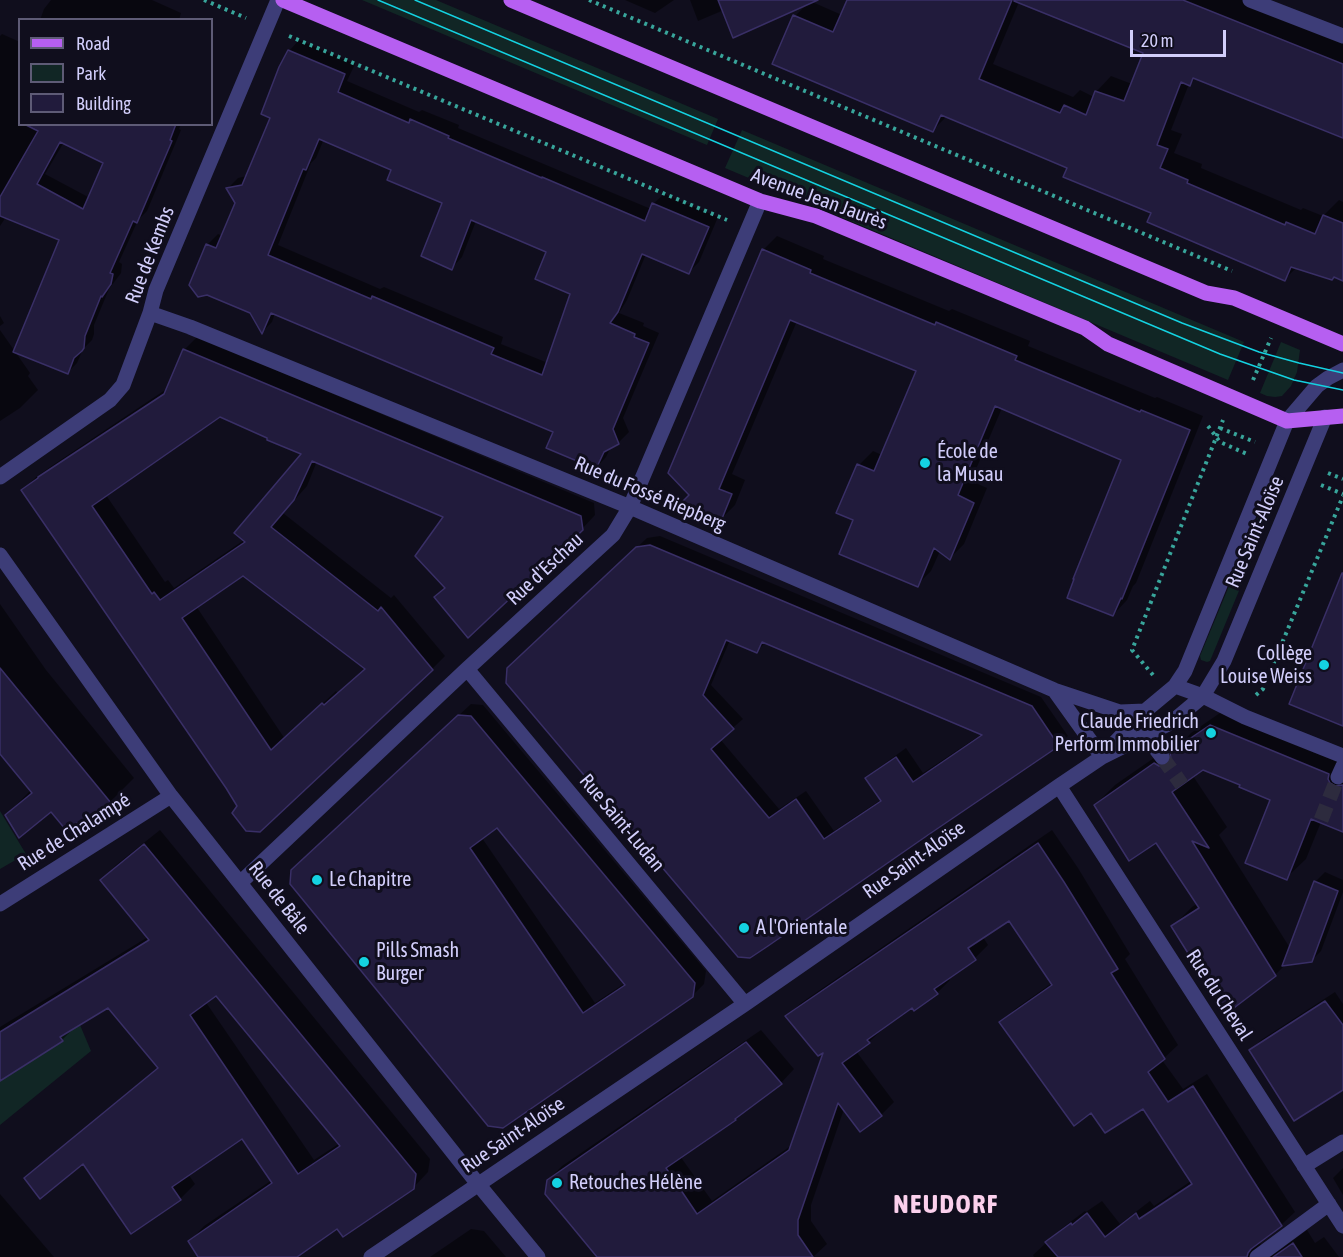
<!DOCTYPE html>
<html>
<head>
<meta charset="utf-8">
<style>
  body { margin:0 }
  #map { position:relative; width:1343px; height:1257px; overflow:hidden; background:#100e1d; font-family:"Asap Condensed",sans-serif }
  canvas { display:block }
  .legend { position:absolute; left:18px; top:18px; width:195px; height:108px; box-sizing:border-box; background:#100e1d; border:2px solid #5e5b76; margin:0; padding:8px 10px; list-style:none; font-size:18px; color:#d2cefb }
  .legend li { display:flex; align-items:center; gap:12px; height:30px }
  .legend b { width:30px; border:2px solid #5e5b76 }
  .scale { position:absolute; left:1130px; top:30px; width:96px; height:27px; box-sizing:border-box; border:3px solid #d2cefb; border-top:0; padding-left:8px; font-size:18px; line-height:21px; white-space:nowrap; color:#d2cefb; -webkit-text-stroke:4px #100e1d; paint-order:stroke }
</style>
</head>
<body>
<div id="map">
<canvas width="1343" height="1257"></canvas>
<ul class="legend">
<li><b style="height:8px;background:#b65ff1"></b>Road</li>
<li><b style="height:16px;background:#112625"></b>Park</li>
<li><b style="height:16px;background:#211b3c"></b>Building</li>
</ul>
<div class="scale">20 m</div>
</div>
<script>
const c = document.querySelector('canvas').getContext('2d');
c.lineJoin = 'round';
function fillPath(path, color) {
  c.fillStyle = color;
  c.fill(path, 'evenodd');
}
function poly(rows) {
  const path = new Path2D();
  for (const r of rows) {
    path.moveTo(r[0], r[1]);
    for (let i = 2; i < r.length; i += 2) path.lineTo(r[i], r[i + 1]);
  }
  return path;
}
function trace(path, color, width, dash) {
  c.strokeStyle = color;
  c.lineWidth = width;
  c.lineCap = dash ? 'butt' : 'round';
  c.setLineDash(dash || []);
  c.stroke(path);
}
function label(font, color, halo, rows, align = 'center') {
  c.font = font + ' "Asap Condensed",sans-serif';
  c.lineWidth = 6;
  c.setLineDash([]);
  c.textBaseline = 'middle';
  c.strokeStyle = halo;
  c.fillStyle = color;
  for (const [text, x, y, turn = 0] of rows) {
    c.save();
    c.translate(x, y);
    c.rotate((+turn || 0) * Math.PI / 180);
    c.textAlign = isNaN(turn) ? turn : align;
    if (halo) c.strokeText(text, 0, 0);
    c.fillText(text, 0, 0);
    c.restore();
  }
}
fillPath(poly([
  [362,0,436,0,718,119,707,145],
  [742,130,1244,342,1228,380,725,168],
  [1281,342,1300,350,1297,372,1291,386,1282,396,1275,397,1267,396,1260,393],
  [1273,480,1283,484,1210,661,1207,662,1201,660,1200,656],
  [0,811,26,854,0,869],
  [80,1025,91,1051,0,1125,0,1081,63,1041,60,1037]
]), '#112625');
fillPath(poly([
  [51,0,152,0,181,13,179,20,40,20,44,9],
  [625,0,674,0,655,13],
  [690,0,790,0,724,10,698,21],
  [849,0,1252,0,1343,43,1343,137,1196,78,1190,84,1189,84,1171,130,1182,134,1174,153,1202,164,1201,168,1301,210,1303,208,1323,216,1339,200,1343,202,1343,280,1334,276,1297,267,1285,279,1153,212,1069,167,947,116,933,130,795,16,810,1,842,15],
  [1019,2,1145,52,1132,84,1111,76,1096,92,1094,97,1080,90,1073,97,993,64],
  [2,34,20,42,20,124,181,124,179,129,181,130,147,211,138,220,119,262,122,264,121,273,109,289,94,325,94,334,92,340,83,349,77,363,67,373,61,240,6,217,0,226,0,36],
  [64,142,105,162,90,198,45,174],
  [299,40,355,64,347,81,419,112,422,110,459,125,458,128,651,209,653,204,664,194,718,217,699,262,689,272,646,254,627,300,619,313,644,323,643,326,659,333,623,418,629,432,618,443,611,447,606,457,596,468,555,431,275,313,272,322,262,332,251,312,191,285,208,244,218,234,223,236,236,203,228,188,238,178,247,176,272,117,289,51],
  [324,139,393,169,444,202,452,268,462,257,476,221,548,251,572,294,548,363,501,344,503,337,384,287,380,289,278,245,311,163,316,158],
  [777,236,824,256,823,259,949,311,952,309,1030,341,1028,346,1155,398,1157,397,1203,416,1136,583,1133,586,1127,600,1113,615,1123,459,1002,408,971,481,987,488,964,544,950,558,940,551,931,571,917,585,855,520,859,465,873,451,882,455,917,370,797,321,732,474,745,480,735,505,721,519,691,495,763,250],
  [0,316,4,323,0,326],
  [0,330,30,373,28,376,38,390,20,408,0,421],
  [197,337,594,503,595,515,582,529,446,588,446,516,317,461,307,486,283,513,391,598,394,595,445,656,432,669,239,806,23,490,36,477,53,465,168,388,184,350],
  [220,415,304,454,244,540,174,588,168,580,165,582,106,495],
  [243,574,367,668,338,694,336,691,285,739,196,606],
  [660,536,1041,697,1068,736,1058,745,749,956,519,659,647,538],
  [730,640,757,651,766,642,982,734,923,773,906,748,877,769,867,778,882,799,834,831,806,791,779,809,720,739,743,719,711,685],
  [0,604,46,670,134,778,110,802,67,828,51,809,6,815,31,790,0,751],
  [471,704,483,705,706,971,704,984,692,996,489,1124,304,859],
  [497,826,625,983,595,1003,482,838],
  [1230,706,1343,752,1343,831,1321,822,1306,859,1286,878,1271,799,1242,784,1203,769,1193,776,1227,827,1219,835,1290,948,1315,882,1325,872,1343,880,1343,892,1321,951,1311,961,1286,964,1275,975,1226,1011,1173,926,1192,907,1198,903,1156,841,1095,805,1115,785,1174,744,1178,747,1191,733],
  [160,830,430,1159,428,1172,413,1188,338,1227,294,1257,200,1257,190,1241,204,1226,272,1180,243,1137,188,1174,195,1184,180,1199,84,1162,26,1179,41,1164,159,1067,109,1006,76,1026,62,1040,0,1079,0,1027,148,937,102,880,116,865],
  [216,993,340,1143,314,1160,205,1001],
  [1052,830,1078,868,1130,954,1125,959,1178,1045,1162,1060,1183,1089,1207,1074,1295,1212,1281,1225,1262,1240,1260,1243,1262,1249,1268,1253,1277,1252,1307,1230,1315,1243,1324,1237,1339,1257,1034,1257,1033,1255,1061,1229,1085,1211,1086,1212,1102,1201,1120,1224,1150,1201,1154,1206,1191,1181,1143,1107,1092,1111,1001,1023,1015,1009,1052,983,1010,919,983,937,988,945,975,958,948,977,950,980,937,993,912,1006,883,1029,869,1042,856,1051,894,1102,881,1115,844,1109,811,1205,811,1221,827,1244,813,1257,598,1257,548,1180,562,1166,761,1030,794,1069,781,1083,680,1156,712,1201,792,1145,826,1049,787,1016,801,1003],
  [1335,992,1343,1004,1343,1089,1251,1050,1261,1040],
  [1343,1168,1343,1195,1333,1178],
  [0,1194,54,1257,0,1257],
  [471,1229,484,1231,506,1257,430,1257]
]), '#0007');
const building = poly([
  [718,0,818,0,733,38,718,0],
  [847,0,1012,0,979,79,1060,113,1064,105,1086,115,1095,91,1124,101,1143,53,1014,1,1014,0,1183,0,1343,64,1343,138,1193,78,1190,86,1181,82,1157,145,1168,149,1160,168,1188,180,1187,183,1285,225,1286,222,1315,234,1323,215,1343,223,1343,281,1334,277,1332,280,1291,267,1285,281,1147,222,1151,213,1063,177,1067,168,996,138,941,115,933,132,772,64,793,15,833,32,847,0],
  [288,50,345,74,338,92,409,123,410,119,449,136,448,138,542,178,542,177,645,221,652,203,709,227,689,274,642,254,618,312,610,323,635,334,634,337,649,343,613,429,619,444,604,452,596,469,546,448,553,432,271,313,262,334,250,313,207,295,198,297,189,285,206,244,216,248,235,203,226,188,242,185,270,118,261,114,279,67,288,50],
  [319,139,391,170,387,180,442,203,421,256,452,270,471,220,546,252,535,279,570,294,542,375,491,354,494,348,372,296,371,299,268,255,303,169,306,170,319,139],
  [24,124,176,124,170,140,172,141,137,223,133,221,110,273,113,274,111,284,102,297,101,296,85,336,84,348,82,351,74,358,68,374,13,352,59,240,0,216,0,197,38,131,24,124],
  [60,142,103,163,83,209,37,184,60,142],
  [762,249,811,270,810,273,935,325,936,322,1017,356,1015,360,1140,412,1141,410,1190,430,1122,599,1121,598,1113,616,1067,598,1074,579,1073,579,1121,460,995,406,958,495,974,503,950,560,934,548,918,587,839,554,853,520,836,513,857,464,874,471,916,371,790,320,719,489,732,494,721,521,681,503,689,495,668,473,762,249],
  [183,349,581,516,583,530,468,638,434,597,445,588,415,556,443,517,312,461,294,500,271,527,378,611,381,607,433,670,260,832,246,831,232,813,237,806,226,788,21,490,38,478,38,477,164,394,183,349],
  [220,417,267,438,267,440,301,454,234,533,245,542,160,600,154,592,152,594,92,506,220,417],
  [243,576,365,669,324,705,322,703,271,750,182,618,243,576],
  [650,545,1032,706,1059,746,928,835,768,946,750,958,738,957,506,683,507,668,636,547,650,545],
  [726,640,757,653,762,642,982,735,913,782,896,757,865,778,881,801,824,839,796,799,769,818,711,749,734,729,703,695,726,640],
  [1342,573,1343,573,1343,726,1289,704,1342,573],
  [0,668,111,803,66,830,51,812,19,838,5,815,32,793,0,754,0,668],
  [458,715,471,716,695,983,693,997,503,1128,488,1126,290,884,291,870,458,715],
  [497,828,625,985,583,1013,470,848,497,828],
  [1210,725,1329,774,1328,779,1330,783,1335,786,1343,785,1343,832,1311,819,1287,880,1245,863,1270,800,1239,787,1240,785,1203,770,1172,792,1209,848,1192,841,1276,976,1226,1014,1171,926,1199,908,1156,843,1129,861,1094,805,1154,763,1159,766,1167,765,1171,760,1170,752,1210,725],
  [1038,843,1064,882,1118,969,1111,973,1165,1059,1148,1072,1168,1102,1193,1086,1282,1226,1251,1249,1248,1253,1247,1257,1058,1257,1045,1242,1071,1223,1072,1225,1087,1213,1105,1237,1136,1213,1139,1219,1192,1184,1143,1109,1105,1133,1091,1113,1074,1126,999,1022,1052,985,1009,921,968,948,976,960,934,989,938,994,914,1011,912,1008,867,1040,870,1043,842,1063,882,1116,860,1132,838,1103,798,1220,798,1235,813,1257,597,1257,545,1194,547,1180,746,1042,782,1084,735,1119,736,1120,666,1168,697,1214,789,1150,823,1053,818,1056,785,1016,1038,843],
  [144,844,416,1174,414,1189,343,1237,337,1229,297,1257,198,1257,188,1241,272,1183,242,1139,172,1187,181,1200,131,1234,83,1164,40,1199,24,1178,158,1068,108,1008,60,1037,63,1041,0,1081,0,1032,149,940,100,880,144,844],
  [216,996,340,1146,298,1174,190,1015,216,996],
  [1314,881,1338,891,1312,962,1282,966,1314,881],
  [1325,1001,1343,1025,1343,1090,1294,1121,1249,1050,1325,1001],
  [1293,1243,1302,1257,1273,1257,1293,1243]
]);
fillPath(building, '#211b3c');
trace(building, '#392f66', 1.5);
trace(poly([
  [1162,757,1182,785],
  [1321,820,1338,777]
]), '#2d2b3e', 15, [15, 8]);
trace(poly([
  [204,0,246,18],
  [589,0,1232,271],
  [289,36,727,220],
  [1253,380,1271,338],
  [1208,426,1220,442,1247,454],
  [1220,428,1255,442],
  [1328,473,1343,479],
  [1321,485,1343,494],
  [1153,675,1132,650,1223,420],
  [1256,695,1263,689,1343,496]
]), '#38a59b', 4, [3, 4.5]);
trace(poly([
  [1250,0,1343,36],
  [150,313,190,327,630,507,1054,690,1120,712,1145,711],
  [0,477,110,400,123,385,150,313,156,290,278,0],
  [0,555,171,796,478,1184,538,1257],
  [467,669,745,1004],
  [1175,686,1203,696,1245,717,1343,756],
  [1054,690,1102,757],
  [1145,735,1162,757],
  [1109,749,1145,711,1175,686,1185,671,1287,421,1317,386,1328,378,1343,370],
  [1338,777,1343,766],
  [1059,786,1343,1226],
  [240,883,467,669,613,535,630,507,760,201],
  [0,904,171,796],
  [1304,1166,1343,1142],
  [371,1257,745,1004,1059,786,1102,757,1172,722,1203,696,1224,661,1325,417],
  [1257,1257,1329,1204]
]), '#3d3d78', 15);
trace(poly([
  [283,0,760,201,816,216,1085,328,1108,344,1287,421,1343,416],
  [511,0,1206,293,1234,298,1343,344]
]), '#b65ff1', 15);
trace(poly([
  [378,0,1220,354,1294,380,1343,390],
  [415,0,1182,323,1259,352,1299,363,1343,373]
]), '#14d2e1', 1.5);
for (const [x, y, r, color] of [
  [925,463,6,"#14d2e1"],
  [1324,665,6,"#14d2e1"],
  [1211,733,6,"#14d2e1"],
  [317,880,6,"#14d2e1"],
  [744,928,6,"#14d2e1"],
  [364,962,6,"#14d2e1"],
  [557,1183,6,"#14d2e1"]
]) {
  const dot = new Path2D();
  dot.arc(x, y, r, 0, 2 * Math.PI);
  c.fillStyle = color;
  c.fill(dot);
  trace(dot, '#100e1d', 2);
}
label('20px', '#d2cefb', '#100e1d', [
  ["Avenue Jean Jaurès",819,199,20],
  ["Rue de Kembs",150,255,-69],
  ["Rue du Fossé Riepberg",650,494,23],
  ["Rue Saint-Aloïse",1255,532,-67],
  ["Rue d'Eschau",545,569,-43],
  ["Rue Saint-Ludan",622,823,50],
  ["Rue de Chalampé",74,832,-32],
  ["Rue Saint-Aloïse",914,860,-35],
  ["Rue de Bâle",279,898,52],
  ["Rue du Cheval",1219,995,57],
  ["Rue Saint-Aloïse",513,1135,-34]
]);
label('20px', '#d2cefb', '#100e1d', [
  ["École de",937,452],
  ["la Musau",937,475],
  ["Collège",1312,654,"right"],
  ["Louise Weiss",1312,677,"right"],
  ["Claude Friedrich",1199,722,"right"],
  ["Perform Immobilier",1199,745,"right"],
  ["Le Chapitre",329,880],
  ["A l'Orientale",756,928],
  ["Pills Smash",376,951],
  ["Burger",376,974],
  ["Retouches Hélène",569,1183]
], 'left');
c.letterSpacing = '1.5px';
label('bold 26px', '#fbd0ec', '#100e1d', [
  ["NEUDORF",946,1205]
]);
c.letterSpacing = '0px';
</script>
</body>
</html>
